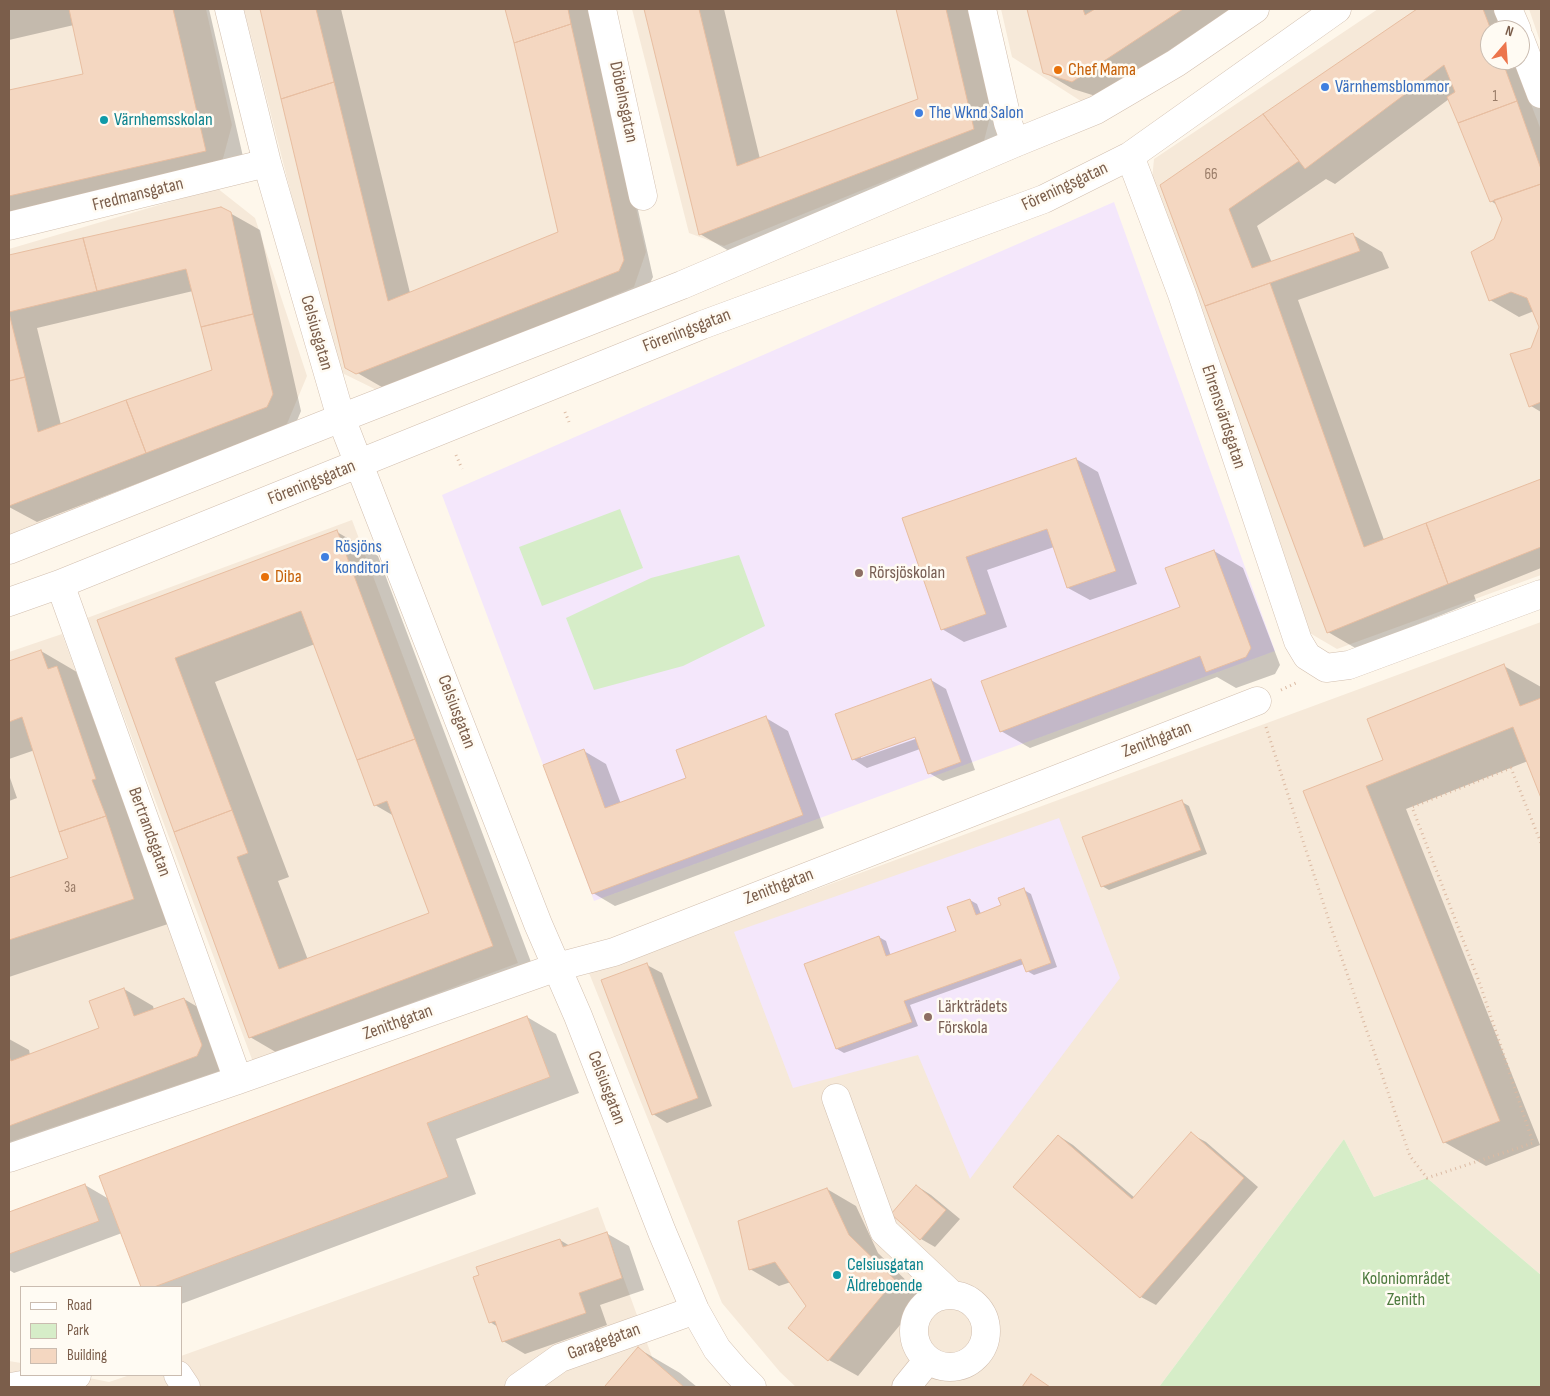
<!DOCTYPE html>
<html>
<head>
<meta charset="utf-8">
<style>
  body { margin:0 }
  #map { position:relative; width:1550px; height:1396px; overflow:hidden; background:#fef7eb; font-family:"Sofia Sans Condensed",sans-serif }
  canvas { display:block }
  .frame { position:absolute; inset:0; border:10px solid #7b5e4b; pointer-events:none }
  .legend { position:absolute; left:20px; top:1286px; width:162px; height:90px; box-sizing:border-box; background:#fffbf3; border:1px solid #cabcb0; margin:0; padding:6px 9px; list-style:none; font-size:15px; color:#7b5e4b }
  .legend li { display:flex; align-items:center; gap:10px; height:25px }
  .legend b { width:25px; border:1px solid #cabcb0 }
  .north { position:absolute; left:1480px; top:20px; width:50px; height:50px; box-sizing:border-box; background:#fffbf3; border:1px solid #cabcb0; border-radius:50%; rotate:18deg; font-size:14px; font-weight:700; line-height:20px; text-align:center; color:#7b5e4b }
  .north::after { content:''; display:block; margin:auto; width:18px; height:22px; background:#ec754c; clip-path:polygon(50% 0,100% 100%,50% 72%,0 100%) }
</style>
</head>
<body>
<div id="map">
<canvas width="1550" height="1396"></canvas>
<div class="frame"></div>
<ul class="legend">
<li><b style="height:6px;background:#fff"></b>Road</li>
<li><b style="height:14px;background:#d6edc8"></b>Park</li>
<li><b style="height:14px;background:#f4d7c1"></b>Building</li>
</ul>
<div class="north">N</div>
</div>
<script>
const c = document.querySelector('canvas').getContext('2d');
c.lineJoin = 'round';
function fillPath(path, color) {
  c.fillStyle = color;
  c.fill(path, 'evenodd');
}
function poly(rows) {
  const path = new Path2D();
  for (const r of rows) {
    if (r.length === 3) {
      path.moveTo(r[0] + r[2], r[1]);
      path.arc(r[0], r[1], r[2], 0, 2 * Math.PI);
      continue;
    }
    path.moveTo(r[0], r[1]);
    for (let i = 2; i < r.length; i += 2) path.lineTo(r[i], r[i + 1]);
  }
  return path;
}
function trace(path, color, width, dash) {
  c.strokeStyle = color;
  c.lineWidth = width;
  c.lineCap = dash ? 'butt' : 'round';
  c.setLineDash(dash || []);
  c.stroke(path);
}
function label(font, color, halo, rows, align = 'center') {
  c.font = font + ' "Sofia Sans Condensed",sans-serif';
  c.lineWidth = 5;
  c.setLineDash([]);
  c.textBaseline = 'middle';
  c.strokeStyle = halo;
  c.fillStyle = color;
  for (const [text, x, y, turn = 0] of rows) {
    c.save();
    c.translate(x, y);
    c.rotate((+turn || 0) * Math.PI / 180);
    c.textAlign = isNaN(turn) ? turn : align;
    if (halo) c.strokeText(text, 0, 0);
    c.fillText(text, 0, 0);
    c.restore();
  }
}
fillPath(poly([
  [9,9,206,9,232,125,221,166,9,218],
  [244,9,591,9,646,252,634,287,383,393,336,370],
  [632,9,968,9,992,110,984,141,724,246,689,233],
  [1001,9,1231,9,1087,105,1012,57],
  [1378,9,1495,9,1503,30,1490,30,1490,60,1514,60,1541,130,1541,575,1337,649,1308,632,1151,190,1154,159],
  [1529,9,1541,9,1541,44],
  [217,188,255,218,307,376,284,431,9,540,9,249],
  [352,520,518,963,253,1062,87,618],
  [1541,622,1541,1275,1427,1178,1374,1197,1344,1139,1159,1387,796,1387,780,1372,722,1303,589,973],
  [62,634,222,1070,9,1142,9,652],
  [598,1207,656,1368,679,1387,9,1387,9,1361,21,1363,21,1375,74,1375,109,1382,130,1375,181,1375,181,1356]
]), '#f6e9d9');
fillPath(poly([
  [1114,202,1275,651,594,901,442,495],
  [1059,818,1120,978,970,1179,918,1055,793,1088,734,932]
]), '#f4e7fb');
fillPath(poly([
  [620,509,643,568,542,606,519,547],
  [739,555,765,626,683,666,594,690,566,618,651,578],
  [1344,1139,1374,1197,1427,1178,1541,1275,1541,1387,1159,1387]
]), '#d6edc8');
fillPath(poly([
  [9,9,209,9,247,174,9,229,9,91,85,75,74,25,9,40],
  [261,9,341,9,410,293,559,233,507,9,593,9,653,277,648,287,387,390,347,367],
  [645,9,724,9,760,159,919,99,898,9,971,9,1003,146,729,251,700,234],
  [1029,9,1237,9,1102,98,1073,89,1044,72],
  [1420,9,1501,9,1513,30,1490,30,1490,60,1520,60,1520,49,1541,108,1541,412,1531,406,1532,349,1541,327,1534,311,1519,317,1490,300,1495,240,1503,219,1497,205,1491,201,1449,99,1335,184,1326,179,1257,226,1272,263,1353,235,1382,252,1389,268,1298,300,1384,540,1541,481,1541,568,1474,595,1476,601,1357,649,1328,632,1162,185],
  [221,208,260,230,301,411,296,423,37,522,9,507,9,256],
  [193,291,213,371,61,425,37,328],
  [1076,459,1098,472,1137,584,1090,600,1068,588,1054,547,987,570,1007,627,964,642,942,629,904,519],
  [337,532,378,556,534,970,291,1061,250,1037,99,620],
  [315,644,375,805,394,816,430,914,308,960,278,881,289,877,215,682],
  [1214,551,1243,568,1280,665,1275,674,1236,688,1217,677,1030,748,1001,731,1181,607],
  [41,651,82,675,174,922,9,977,9,879,70,859,35,750,9,759,9,662],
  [1504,666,1541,687,1541,795,1528,761,1406,809,1540,1145,1486,1166,1444,1142,1305,792,1385,761],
  [931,680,946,689,975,770,943,781,929,773,920,749,867,768,853,759],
  [920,734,921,737,861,758,861,755],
  [766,718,788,731,824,828,615,906,593,893,584,751,606,764,621,804,688,779],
  [9,775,17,798,9,801],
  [1182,802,1189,806,1207,854,1109,890,1102,886],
  [1024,890,1031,894,1057,967,1034,975,1027,971,1024,964,910,1005,918,1026,844,1053,837,1049,806,964,879,937,886,941,891,956,957,932,970,900,977,904,981,914,1002,906],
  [647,965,662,973,712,1106,667,1123,653,1114],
  [124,989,153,1006,154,1010,184,999,213,1016,226,1072,9,1154,9,1039,29,1050,30,1055,101,1029],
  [527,1017,556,1034,579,1093,456,1139,476,1194,181,1304,181,1287,142,1287,122,1233,14,1273,9,1270,9,1213,85,1185,109,1199],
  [1191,1134,1206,1142,1258,1187,1156,1305,1141,1297,1059,1136,1073,1145,1135,1198],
  [917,1186,931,1195,960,1219,935,1247,921,1239],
  [827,1189,856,1206,878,1253,923,1297,858,1376,829,1360,808,1306,791,1282,779,1286,750,1269],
  [606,1233,629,1246,644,1290,600,1305,607,1325,525,1354,503,1341,498,1327,490,1322,560,1240,570,1246],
  [639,1349,680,1373,697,1387,609,1387,607,1386]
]), '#0003');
const building = poly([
  [69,9,173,9,206,151,9,196,9,90,83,74,69,9],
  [260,9,316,9,334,82,281,99,260,9],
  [505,9,568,9,571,24,514,43,505,9],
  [644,9,699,9,737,166,918,99,896,9,946,9,974,129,699,235,644,9],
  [1027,9,1083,9,1085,15,1095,9,1183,9,1072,82,1043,73,1027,9],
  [1417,9,1483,9,1491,30,1490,60,1502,60,1517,101,1458,123,1447,97,1455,92,1444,65,1305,169,1263,114,1417,9],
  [571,24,624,260,619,271,356,374,345,368,281,99,334,82,388,301,558,232,514,43,571,24],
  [1517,101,1541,169,1541,184,1490,202,1458,123,1517,101],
  [1263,114,1299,161,1229,209,1252,268,1353,233,1360,251,1205,306,1160,185,1263,114],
  [1541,184,1541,402,1529,407,1510,354,1531,348,1539,327,1527,298,1511,292,1489,301,1471,252,1494,239,1502,219,1494,200,1541,184],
  [221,207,231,212,253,314,201,327,186,269,97,291,83,238,221,207],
  [83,238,97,291,9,312,9,255,83,238],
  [1270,283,1364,547,1426,523,1448,584,1327,633,1205,306,1270,283],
  [9,313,25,377,9,381,9,313],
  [253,314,273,394,267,407,146,453,126,400,212,370,201,327,253,314],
  [25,377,38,432,126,400,146,453,9,506,9,381,25,377],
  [1076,458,1116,571,1067,588,1047,529,966,557,986,614,941,630,902,518,1076,458],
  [1541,479,1541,547,1448,584,1426,523,1541,479],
  [337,530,415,739,357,760,301,611,175,658,232,810,174,832,97,620,337,530],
  [1214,550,1251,648,1246,657,1206,672,1200,656,1000,732,981,681,1180,607,1165,568,1214,550],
  [41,650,48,669,57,666,96,779,92,780,106,816,59,832,22,717,9,722,9,661,41,650],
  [1504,664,1520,706,1541,698,1541,798,1513,727,1366,786,1500,1121,1443,1143,1303,791,1383,760,1367,719,1504,664],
  [931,679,961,762,928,774,915,737,852,760,835,714,931,679],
  [766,716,803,815,592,894,543,765,584,749,605,808,686,778,676,750,766,716],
  [415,739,493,946,249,1038,174,832,232,810,248,853,237,857,279,969,429,913,387,801,374,806,357,760,415,739],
  [1182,800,1201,850,1101,887,1082,837,1182,800],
  [106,816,134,899,9,940,9,878,68,858,59,832,106,816],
  [1024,888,1051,963,1026,972,1021,959,904,1001,912,1022,836,1049,804,964,879,936,886,956,956,931,947,907,970,899,976,915,1001,905,998,898,1024,888],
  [647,963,698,1098,652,1115,601,980,647,963],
  [124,988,134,1016,184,998,202,1045,197,1056,9,1126,9,1056,11,1061,99,1028,89,1001,124,988],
  [527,1016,550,1077,427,1123,448,1177,154,1287,141,1287,99,1176,527,1016],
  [1191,1132,1244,1178,1140,1298,1013,1187,1058,1135,1132,1199,1191,1132],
  [85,1184,99,1221,9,1254,9,1212,85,1184],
  [916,1185,946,1210,920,1240,891,1214,916,1185],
  [827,1188,849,1235,895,1280,828,1361,788,1328,806,1306,775,1262,749,1270,738,1221,827,1188],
  [607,1232,622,1278,579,1293,586,1313,502,1342,495,1321,489,1323,473,1277,479,1275,476,1267,560,1239,563,1247,607,1232],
  [638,1347,684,1387,607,1387,605,1386,638,1347],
  [1031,1374,1050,1387,1022,1387,1031,1374]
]);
fillPath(building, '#f4d7c1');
trace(building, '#e8bea1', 1);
const minor = poly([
  [229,9,267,163,341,418,538,924,578,1016,662,1232,695,1310,717,1349,736,1371,752,1387],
  [602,9,643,196],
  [982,9,1008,123,1015,143],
  [1508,9,1517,30],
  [1520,39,1541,94],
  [1130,156,1182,294,1298,641,1307,656,1326,668,1349,665,1541,594],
  [9,226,267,163],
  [9,550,341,418,682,285,1015,143,1096,110,1176,63,1255,9],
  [60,584,238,1080],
  [9,602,60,584,702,325,1044,199,1130,156,1337,9],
  [836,1098,884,1231,952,1295],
  [9,1158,238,1080,557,967,614,952,1257,701],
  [950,1331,36],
  [178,1375,186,1387],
  [11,1387,77,1375],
  [519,1387,560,1358,695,1310],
  [906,1387,928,1360]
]);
trace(minor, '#d2bfaf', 29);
trace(poly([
  [565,412,569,422],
  [456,455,462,469],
  [1281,690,1296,683],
  [1266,727,1331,927,1410,1156,1427,1178,1533,1143,1480,984,1412,807,1511,768,1541,843]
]), '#dbbaa3', 3, [1, 4]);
trace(minor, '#fff', 28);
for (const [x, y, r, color] of [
  [1058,70,5,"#e8710a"],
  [1325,87,5,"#3f7fe0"],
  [919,113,5,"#3f7fe0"],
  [104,120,5,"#0f9aa8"],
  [325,557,5,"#3f7fe0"],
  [859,573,5,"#8d6e63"],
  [265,577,5,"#e8710a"],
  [928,1017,5,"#8d6e63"],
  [837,1275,5,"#0f9aa8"]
]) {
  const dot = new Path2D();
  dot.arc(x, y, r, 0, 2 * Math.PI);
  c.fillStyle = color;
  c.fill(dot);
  trace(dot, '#fffbf3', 2);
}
label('15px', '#997c68', null, [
  ["1",1495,97],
  ["66",1211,175],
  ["3a",70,888]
]);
label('18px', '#c56008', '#fffbf3', [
  ["Chef Mama",1068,70],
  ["Diba",275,577]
], 'left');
label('18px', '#366cbe', '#fffbf3', [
  ["Värnhemsblommor",1335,87],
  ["The Wknd Salon",929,113],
  ["Rösjöns",335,547],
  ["konditori",335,568]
], 'left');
label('18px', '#7b5e4b', '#fffbf3', [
  ["Döbelnsgatan",623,102,78],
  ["Föreningsgatan",1065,187,-25],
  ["Fredmansgatan",138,195,-14],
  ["Föreningsgatan",687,331,-21],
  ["Celsiusgatan",316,333,74],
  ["Ehrensvärdsgatan",1223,417,72],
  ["Föreningsgatan",312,483,-22],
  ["Celsiusgatan",456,712,69],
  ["Zenithgatan",1157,740,-21],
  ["Bertrandsgatan",149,832,70],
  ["Zenithgatan",779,887,-21],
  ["Zenithgatan",398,1023,-20],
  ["Celsiusgatan",606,1088,69],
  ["Garagegatan",604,1342,-20]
]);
label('18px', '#0d838f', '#fffbf3', [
  ["Värnhemsskolan",114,120],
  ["Celsiusgatan",847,1265],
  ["Äldreboende",847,1286]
], 'left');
label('18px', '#785e54', '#fffbf3', [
  ["Rörsjöskolan",869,573],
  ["Lärkträdets",938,1007],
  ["Förskola",938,1028]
], 'left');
label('18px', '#4f7b40', '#fffbf3', [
  ["Koloniområdet",1406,1279],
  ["Zenith",1406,1300]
]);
</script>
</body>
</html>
